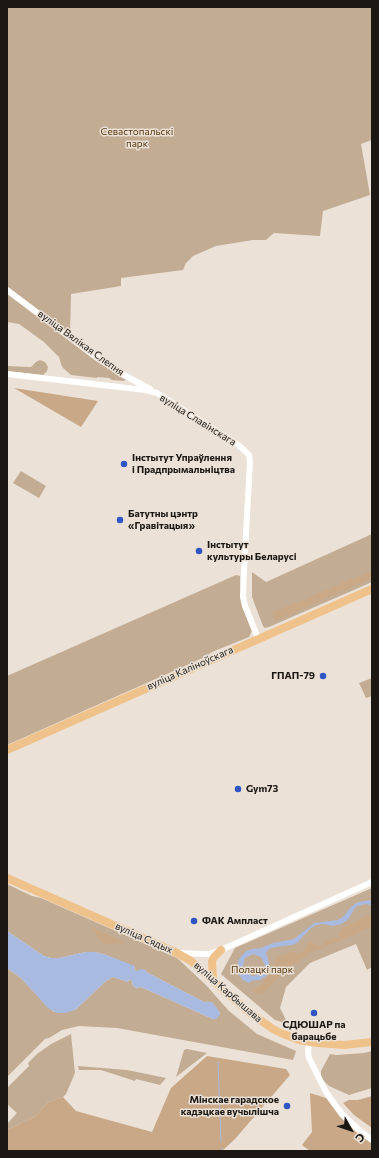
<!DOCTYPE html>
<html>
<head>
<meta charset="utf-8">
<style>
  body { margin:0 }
  #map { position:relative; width:379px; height:1158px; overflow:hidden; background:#ebe1d6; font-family:Commissioner,sans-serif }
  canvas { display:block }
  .frame { position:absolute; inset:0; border:8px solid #1b1814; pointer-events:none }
  .north { position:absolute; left:331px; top:1110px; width:40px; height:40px; -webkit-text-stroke:3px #ebe1d6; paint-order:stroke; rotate:130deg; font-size:11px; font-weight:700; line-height:16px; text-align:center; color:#1b1814 }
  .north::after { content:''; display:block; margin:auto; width:14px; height:18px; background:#1b1814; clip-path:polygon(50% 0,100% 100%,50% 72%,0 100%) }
</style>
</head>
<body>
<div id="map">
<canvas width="379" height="1158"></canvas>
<div class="frame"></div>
<div class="north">С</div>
</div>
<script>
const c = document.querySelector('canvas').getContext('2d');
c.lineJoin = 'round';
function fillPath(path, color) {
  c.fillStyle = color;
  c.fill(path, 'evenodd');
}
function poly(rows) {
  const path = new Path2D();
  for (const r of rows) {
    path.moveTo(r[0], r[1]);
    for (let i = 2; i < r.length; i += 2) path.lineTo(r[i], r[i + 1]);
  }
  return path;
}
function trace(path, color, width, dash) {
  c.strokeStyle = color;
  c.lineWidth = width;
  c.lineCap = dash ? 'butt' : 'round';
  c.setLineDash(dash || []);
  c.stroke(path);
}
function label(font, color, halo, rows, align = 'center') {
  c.font = font + ' Commissioner,sans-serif';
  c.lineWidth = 3;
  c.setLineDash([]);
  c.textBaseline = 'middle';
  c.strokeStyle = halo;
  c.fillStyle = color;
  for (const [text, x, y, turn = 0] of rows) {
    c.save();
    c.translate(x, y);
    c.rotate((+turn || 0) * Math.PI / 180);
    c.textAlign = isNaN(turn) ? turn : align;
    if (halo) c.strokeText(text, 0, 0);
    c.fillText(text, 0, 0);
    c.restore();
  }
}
fillPath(poly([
  [7,7,372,7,372,140,361,144,370,195,323,211,320,236,274,233,266,240,253,240,216,246,193,256,186,263,183,270,121,278,121,286,71,294,70,336,7,287],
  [7,293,43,319,96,361,126,379,124,381,112,380,109,378,97,377,97,378,71,375,62,367,59,357,44,342,19,324,7,322],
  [40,360,45,362,48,367,47,371,43,375,7,371,7,366,31,367,36,362],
  [21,471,46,486,39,498,13,483],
  [372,534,372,582,269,627,265,628,263,626,252,597,252,572,266,582],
  [236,575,240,576,241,602,252,631,249,637,212,652,205,657,7,745,7,676],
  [372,678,372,696,366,698,359,683],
  [7,884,32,896,41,898,177,958,206,985,228,1010,257,1034,296,1051,293,1060,117,1028,79,1026,62,1030,49,1038,45,1039,7,1077,7,968,21,978,46,1005,54,1012,75,1010,106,981,113,977,128,982,129,979,132,981,133,986,136,988,141,987,213,1019,216,1019,220,1013,211,1002,204,1002,148,973,145,970,137,971,134,970,135,967,106,955,95,952,86,952,55,959,44,956,7,931],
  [372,888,372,967,367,970,356,944,310,963,286,987,280,1008,288,1024,275,1020,221,974,235,948],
  [71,1034,75,1073,66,1094,63,1097,48,1102,36,1116,7,1130,7,1124,17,1113,7,1104,7,1088,29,1066,28,1063,37,1054,51,1044],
  [187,1049,207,1053,176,1077,184,1050],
  [372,1051,372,1088,349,1095,329,1086,323,1080,321,1076,321,1071,330,1054,336,1055,364,1053],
  [78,1066,127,1070,166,1078,160,1085,136,1079,135,1081,101,1070,79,1070]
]), '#c3ac94');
fillPath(poly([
  [14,388,98,401,81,427],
  [372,570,372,578,275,621,272,613],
  [372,913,372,927,314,951,286,969,265,992,259,995,255,992,254,990,257,987,263,983,270,975,278,956,285,955,293,951,297,953,302,952,308,943,312,942,318,946,322,945,326,940,338,938,342,928],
  [91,927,126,943,105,944,99,939],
  [207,1056,286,1069,290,1075,235,1139,222,1151,7,1151,7,1130,36,1116,48,1102,63,1097,76,1111,152,1132,171,1088],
  [310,1093,326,1098,340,1117,357,1133,372,1144,372,1151,310,1151,302,1145,312,1132],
  [372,1096,372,1128,354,1115,343,1103,349,1100,358,1100]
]), '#c8a887');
fillPath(poly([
  [372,900,372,905,365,904,357,906,353,911,348,920,341,924,333,926,323,924,316,925,311,928,297,943,292,945,275,947,269,949,266,953,269,962,269,970,266,976,260,980,251,981,249,983,243,980,238,974,240,972,238,964,239,959,246,951,252,949,261,948,273,943,294,939,314,923,338,920,344,916,350,908,358,902],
  [253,954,261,957,265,965,262,972,254,976,251,976,249,971,244,970,243,966,245,958],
  [7,931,44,956,51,958,59,958,86,952,95,952,106,955,135,966,134,970,137,971,141,969,145,970,148,973,204,1002,212,1002,219,1011,220,1015,216,1019,213,1019,141,987,136,988,133,986,132,981,129,979,128,982,113,977,106,981,75,1010,65,1013,57,1013,48,1008,21,978,7,968]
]), '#a9bae1');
trace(poly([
  [218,1062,221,1142],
  [222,1148,222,1151]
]), '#a9bae1', 1);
trace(poly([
  [7,290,92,354,120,373,150,389],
  [7,374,145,390,157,393,237,444,245,451,249,455,250,462,244,570,243,597,245,606,258,638],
  [179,953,202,954,209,954,221,950,372,882],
  [309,1042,308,1052,309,1058,326,1092,342,1114,358,1129,372,1140]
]), '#fff', 6);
trace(poly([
  [7,750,372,589],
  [7,878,177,953,191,961,250,1013,273,1029,281,1033,299,1040,317,1043,344,1045,372,1042],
  [213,980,212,961,214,957,221,950]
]), '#f0c28b', 8);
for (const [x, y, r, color] of [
  [124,464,4,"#3054c4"],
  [120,520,4,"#3054c4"],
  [199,551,4,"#3054c4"],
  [323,676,4,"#3054c4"],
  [238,789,4,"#3054c4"],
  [194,921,4,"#3054c4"],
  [314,1013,4,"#3054c4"],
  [287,1106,4,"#3054c4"]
]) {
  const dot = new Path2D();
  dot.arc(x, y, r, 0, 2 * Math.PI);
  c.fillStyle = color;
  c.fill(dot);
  trace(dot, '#ebe1d6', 1.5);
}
label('10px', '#57370e', '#ebe1d6', [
  ["Севастопальскі",137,132],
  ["парк",137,144],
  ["Полацкі парк",262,970]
]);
label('10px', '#1b1814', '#ebe1d6', [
  ["вуліца Вялікая Слепня",81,343,36],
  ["вуліца Славінскага",198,420,32],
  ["вуліца Каліноўскага",190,668,-24],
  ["вуліца Сядых",144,938,24],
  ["вуліца Карбышава",228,992,41]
]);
label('bold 10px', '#1b1814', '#ebe1d6', [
  ["Інстытут Упраўлення",132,458],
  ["і Прадпрымальніцтва",132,470],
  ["Батутны цэнтр",128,514],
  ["«Гравітацыя»",128,526],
  ["Інстытут",207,545],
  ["культуры Беларусі",207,557],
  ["ГПАП-79",315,676,"right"],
  ["Gym73",246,789],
  ["ФАК Ампласт",202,921],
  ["СДЮШАР па",314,1025,"center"],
  ["барацьбе",314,1037,"center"],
  ["Мінскае гарадское",279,1100,"right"],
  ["кадэцкае вучылішча",279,1112,"right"]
], 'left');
</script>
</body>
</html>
